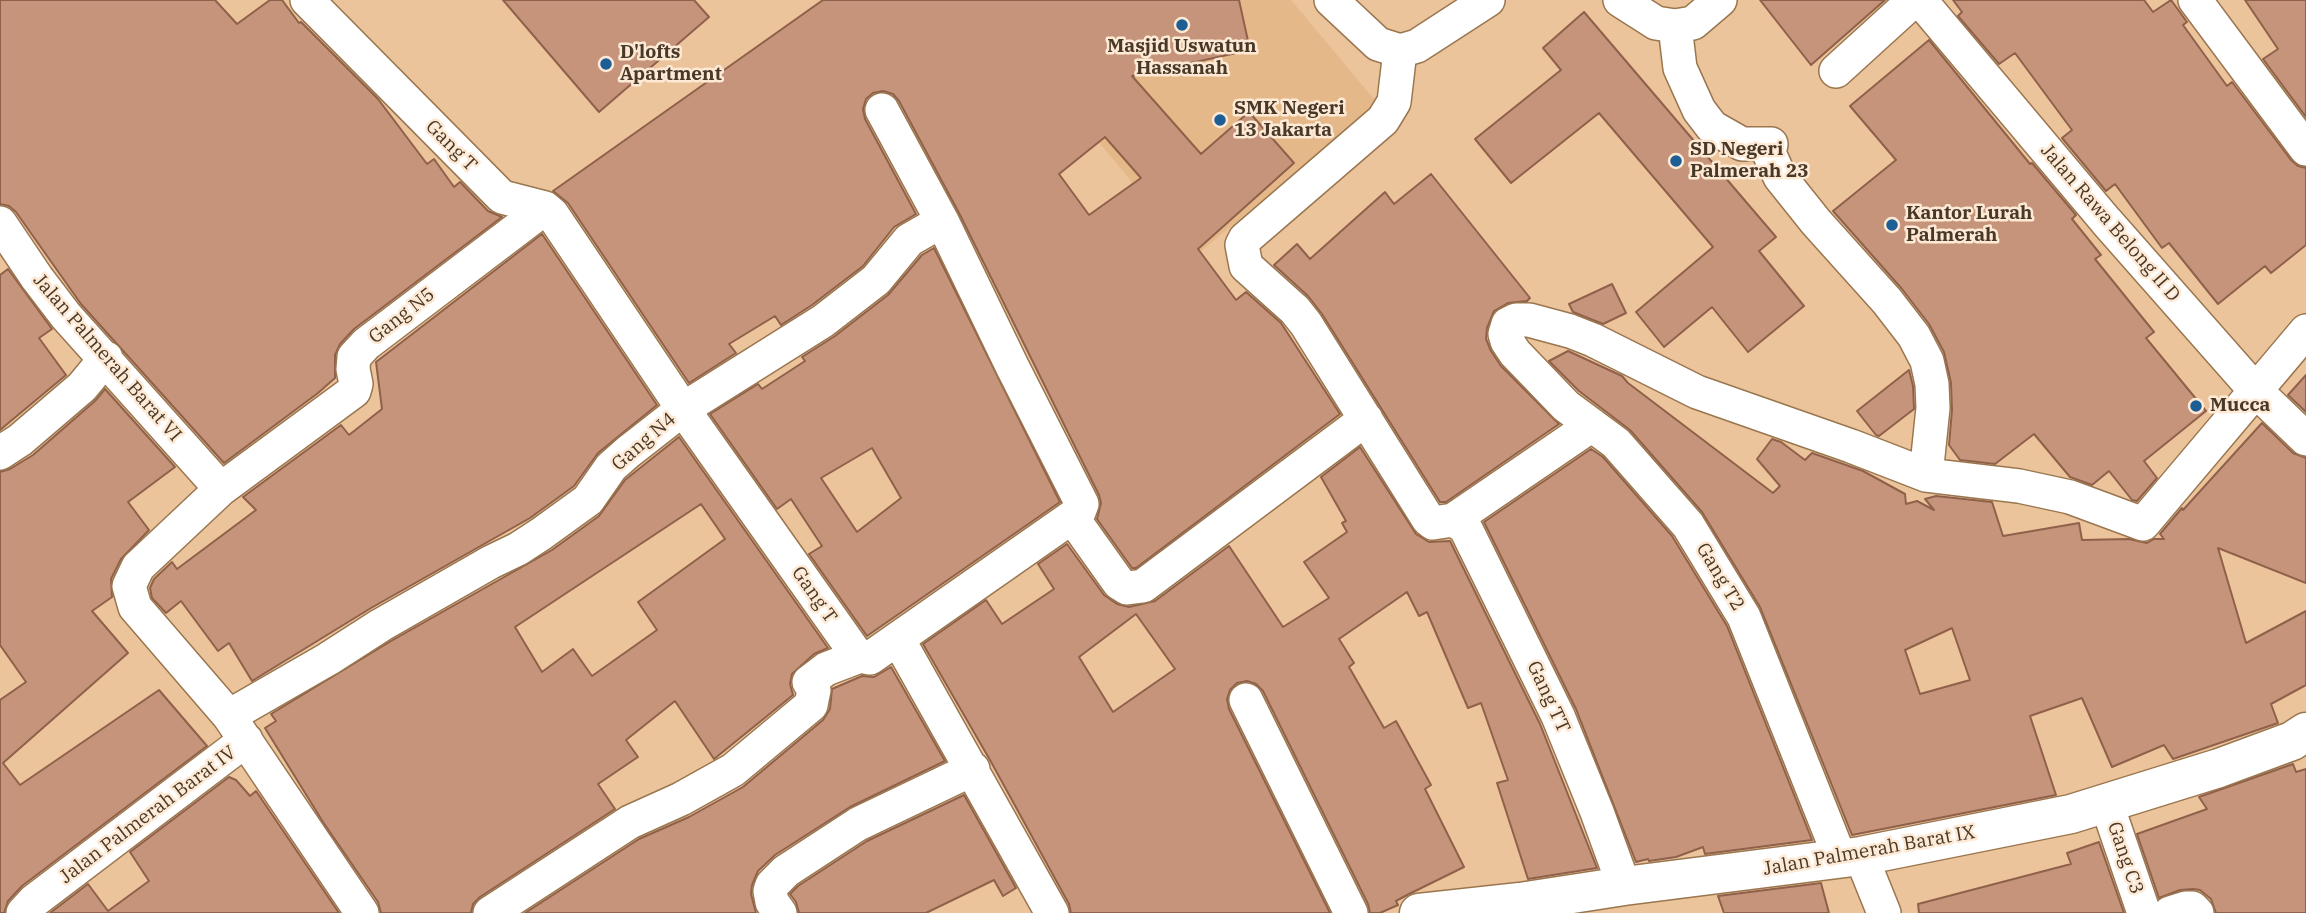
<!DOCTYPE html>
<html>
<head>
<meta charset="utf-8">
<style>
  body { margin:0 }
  canvas { display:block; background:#ecc49b }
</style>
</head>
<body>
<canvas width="2306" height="913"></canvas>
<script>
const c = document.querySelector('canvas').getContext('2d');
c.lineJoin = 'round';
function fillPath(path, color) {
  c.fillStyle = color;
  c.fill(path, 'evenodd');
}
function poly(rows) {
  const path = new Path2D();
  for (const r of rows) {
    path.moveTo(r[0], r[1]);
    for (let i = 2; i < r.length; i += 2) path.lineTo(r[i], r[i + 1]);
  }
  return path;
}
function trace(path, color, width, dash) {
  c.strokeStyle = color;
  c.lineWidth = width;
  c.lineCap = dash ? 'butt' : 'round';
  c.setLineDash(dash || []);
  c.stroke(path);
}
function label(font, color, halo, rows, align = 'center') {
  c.font = font + ' "IBM Plex Serif",serif';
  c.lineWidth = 5;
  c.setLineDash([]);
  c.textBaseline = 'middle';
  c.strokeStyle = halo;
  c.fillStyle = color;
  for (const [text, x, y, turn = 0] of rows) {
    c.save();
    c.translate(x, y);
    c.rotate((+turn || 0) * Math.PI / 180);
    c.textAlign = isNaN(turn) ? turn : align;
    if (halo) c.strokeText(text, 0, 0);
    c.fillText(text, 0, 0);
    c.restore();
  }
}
fillPath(poly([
  [981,0,1291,0,1378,104,1194,257]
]), '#e5b889');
const building = poly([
  [0,0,215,0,237,24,270,0,282,0,299,23,301,22,378,99,427,164,434,159,454,187,460,182,488,211,502,217,354,329,340,344,335,355,335,378,318,393,224,463,81,304,16,212,9,206,0,204,0,0],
  [503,0,694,0,709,17,599,112,503,0],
  [823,0,1239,0,1250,50,1132,76,1201,154,1249,112,1294,163,1198,249,1236,300,1246,292,1281,323,1340,414,1136,568,1132,568,1097,519,1101,503,1099,495,959,213,899,101,893,94,883,91,873,93,866,99,863,109,865,119,916,214,894,227,863,266,812,305,781,325,775,316,729,344,736,353,689,383,568,203,553,191,823,0],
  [1105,137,1141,178,1089,215,1059,174,1105,137],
  [1760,0,1885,0,1811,65,1760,0],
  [1953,0,2144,0,2153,12,2171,0,2187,22,2183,25,2227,86,2232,82,2291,160,2298,166,2306,168,2306,245,2271,273,2265,266,2218,304,2169,243,2162,248,2115,184,2106,191,2062,138,2072,130,2015,53,1999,64,1958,16,1962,12,1953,0],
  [2245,0,2306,0,2306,117,2263,59,2278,49,2245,0],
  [1584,12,1776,237,1759,251,1804,306,1748,352,1712,307,1664,347,1636,312,1713,247,1599,113,1511,183,1475,139,1561,70,1543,48,1584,12],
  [1929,40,2030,164,2032,163,2076,215,2072,219,2101,255,2095,259,2154,332,2146,338,2206,411,2144,461,2157,478,2137,501,2132,500,2109,471,2092,485,2070,477,2034,434,1995,464,1960,460,1949,445,1952,410,1951,383,1944,352,1929,324,1902,289,1833,211,1896,160,1850,106,1929,40],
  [1431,174,1530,298,1527,301,1508,303,1494,311,1487,328,1486,339,1491,351,1501,366,1559,424,1446,502,1440,502,1322,314,1308,296,1274,265,1297,244,1310,259,1385,192,1394,204,1431,174],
  [542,234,657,405,598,453,574,486,530,518,371,608,252,681,229,643,218,651,181,601,166,613,152,598,150,588,154,579,172,562,177,569,256,510,243,497,341,425,349,435,382,409,376,362,542,234],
  [934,248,1060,502,867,636,809,554,822,546,791,499,777,509,710,414,758,384,762,389,805,361,802,357,835,336,888,295,922,255,934,248],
  [872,448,901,498,857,532,821,478,872,448],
  [8,269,52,329,39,338,66,375,0,430,0,275,8,269],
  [1612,284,1626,313,1603,324,1573,312,1569,304,1612,284],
  [1568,351,1622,376,1628,383,1773,493,1780,486,1757,459,1772,439,1781,442,1805,460,1812,453,1863,471,1905,494,1906,504,1917,501,1934,510,1925,499,1936,496,1992,502,2003,536,2079,523,2082,540,2129,539,2147,543,2154,539,2164,539,2160,534,2182,508,2183,510,2262,423,2293,453,2306,458,2306,583,2218,548,2246,643,2306,611,2306,685,2271,704,2278,723,2173,759,2164,745,2112,767,2082,698,2030,716,2056,795,1852,835,1760,607,1702,512,1630,430,1579,391,1549,361,1568,351],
  [1952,628,1970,680,1920,694,1905,650,1952,628],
  [1909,370,1913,386,1914,409,1879,436,1876,435,1857,411,1909,370],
  [2306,375,2306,412,2288,395,2306,375],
  [105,389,175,467,128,502,149,530,121,559,111,579,112,597,92,611,128,653,3,763,20,785,159,690,207,746,22,886,8,901,4,913,0,913,0,700,26,682,0,645,0,472,10,469,33,455,95,401,105,389],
  [679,437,828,648,814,654,792,674,790,684,793,695,714,759,675,701,626,740,638,757,598,784,615,809,480,897,473,904,471,913,381,913,378,902,323,822,265,728,276,721,271,714,391,641,552,550,599,516,625,480,679,437],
  [701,504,725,539,638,602,657,630,592,676,573,649,542,672,515,627,701,504],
  [1360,447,1416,534,1429,542,1450,541,1540,724,1597,868,1528,879,1497,783,1508,780,1481,703,1468,708,1427,612,1419,616,1407,592,1339,639,1354,663,1349,667,1384,728,1396,721,1431,785,1425,789,1464,867,1407,895,1396,901,1398,905,1380,913,1370,913,1368,904,1263,691,1256,684,1247,681,1237,683,1230,690,1227,699,1229,709,1330,913,1071,913,1069,904,990,760,923,644,986,600,1002,624,1054,589,1038,564,1067,544,1104,595,1117,604,1129,607,1155,601,1229,546,1283,627,1329,598,1304,562,1347,532,1342,523,1346,521,1321,477,1360,447],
  [1136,614,1175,669,1113,712,1079,657,1136,614],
  [1591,449,1603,457,1672,536,1727,626,1812,840,1705,854,1703,847,1676,857,1649,861,1648,859,1636,862,1576,709,1484,522,1591,449],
  [891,667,945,761,850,807,775,855,758,871,752,885,751,894,756,913,525,913,639,839,689,817,743,787,823,720,830,709,832,689,862,676,874,677,891,667],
  [2293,764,2296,772,2306,769,2306,913,2216,913,2211,899,2200,890,2193,889,2180,890,2159,898,2137,834,2207,809,2199,797,2293,764],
  [229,777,236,780,250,796,256,791,339,913,50,913,88,884,108,911,149,881,130,852,229,777],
  [964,795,1016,888,1003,896,994,880,926,913,799,913,796,902,790,894,798,886,867,841,964,795],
  [2099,842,2124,913,1919,913,1918,904,2071,864,2067,853,2099,842],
  [1821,883,1829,913,1724,913,1718,896,1821,883]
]);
fillPath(building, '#c6947b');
trace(building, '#90614a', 2);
const minor = poly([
  [307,0,502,197,545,208,552,214,683,409,854,651,860,656,870,658,1072,517,1079,512,1082,504,1012,366,942,221,882,110],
  [1331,0,1378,44,1400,51],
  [1620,0,1656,23,1675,26,1693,23,1720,0],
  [1920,0,2106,221,2255,390,2306,439],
  [2195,0,2306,149],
  [1675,26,1680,68,1699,110,1712,127,1742,144,1771,144,1769,153,1780,177,1816,222,1887,301,1914,336,1927,361,1932,384,1933,408,1926,475],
  [1400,51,1394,102,1383,120,1245,239,1242,245,1246,266,1295,310,1306,324,1428,519,1433,523,1453,520,1592,425],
  [1400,51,1417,46,1488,0],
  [1836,71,1914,0],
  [0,223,37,278,66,316,221,489],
  [0,453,20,440,82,387,106,358],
  [1072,517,1119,583,1127,588,1143,586,1366,419],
  [1453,520,1465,527,1558,716,1597,812,1624,886],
  [898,639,1052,913],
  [1246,700,1351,913],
  [229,716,328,659,381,625,491,562,518,549,541,534,588,500,611,467,628,452,683,409,823,321,876,280,909,240,942,221],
  [2106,802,2144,913],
  [1861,856,1884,913],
  [1840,858,1744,617,1688,525,1616,443,1566,406,1515,353,1507,341,1505,334,1508,324,1516,320,1529,320,1570,331,1593,340,1697,392,1851,446,1926,475,2019,486,2070,497,2143,524,2306,331],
  [23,913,34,901,246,740],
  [362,913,229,716,135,607,129,586,138,567,221,489,354,391,356,384,353,369,354,357,366,344,545,208],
  [490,913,630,822,681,799,733,770,811,705,814,690,809,682,826,669,860,656],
  [780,913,772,902,770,891,772,885,786,871,858,824,973,769],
  [2170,913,2186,908,2192,908,2197,913]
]);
const tertiary = poly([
  [1419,913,1520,902,1624,886,1861,856,2071,814,2219,768,2292,741,2306,732]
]);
trace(minor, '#9a764f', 36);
trace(tertiary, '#9a764f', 41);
trace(minor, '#fff', 33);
trace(tertiary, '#fff', 38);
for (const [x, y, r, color] of [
  [1182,25,7,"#1d5e94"],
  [606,64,7,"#1d5e94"],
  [1220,120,7,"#1d5e94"],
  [1676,161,7,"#1d5e94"],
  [1892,225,7,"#1d5e94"],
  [2196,406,7,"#1d5e94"]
]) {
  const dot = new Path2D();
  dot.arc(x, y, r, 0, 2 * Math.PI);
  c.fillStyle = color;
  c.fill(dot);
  trace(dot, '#fee9d5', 2.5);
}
label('bold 19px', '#483827', '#fee9d5', [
  ["Masjid Uswatun",1182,47,"center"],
  ["Hassanah",1182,69,"center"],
  ["D'lofts",620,53],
  ["Apartment",620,75],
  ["SMK Negeri",1234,109],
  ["13 Jakarta",1234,131],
  ["SD Negeri",1690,150],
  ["Palmerah 23",1690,172],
  ["Kantor Lurah",1906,214],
  ["Palmerah",1906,236],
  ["Mucca",2210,406]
], 'left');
label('19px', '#483827', '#fee9d5', [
  ["Gang T",451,146,45],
  ["Jalan Rawa Belong II D",2110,223,49],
  ["Gang N5",402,316,-38],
  ["Jalan Palmerah Barat VI",107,358,49],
  ["Gang N4",644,442,-41],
  ["Gang T2",1720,577,59],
  ["Gang T",814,595,55],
  ["Gang TT",1548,697,65],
  ["Jalan Palmerah Barat IV",148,815,-37],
  ["Jalan Palmerah Barat IX",1869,851,-10],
  ["Gang C3",2125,858,71]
]);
</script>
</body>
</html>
